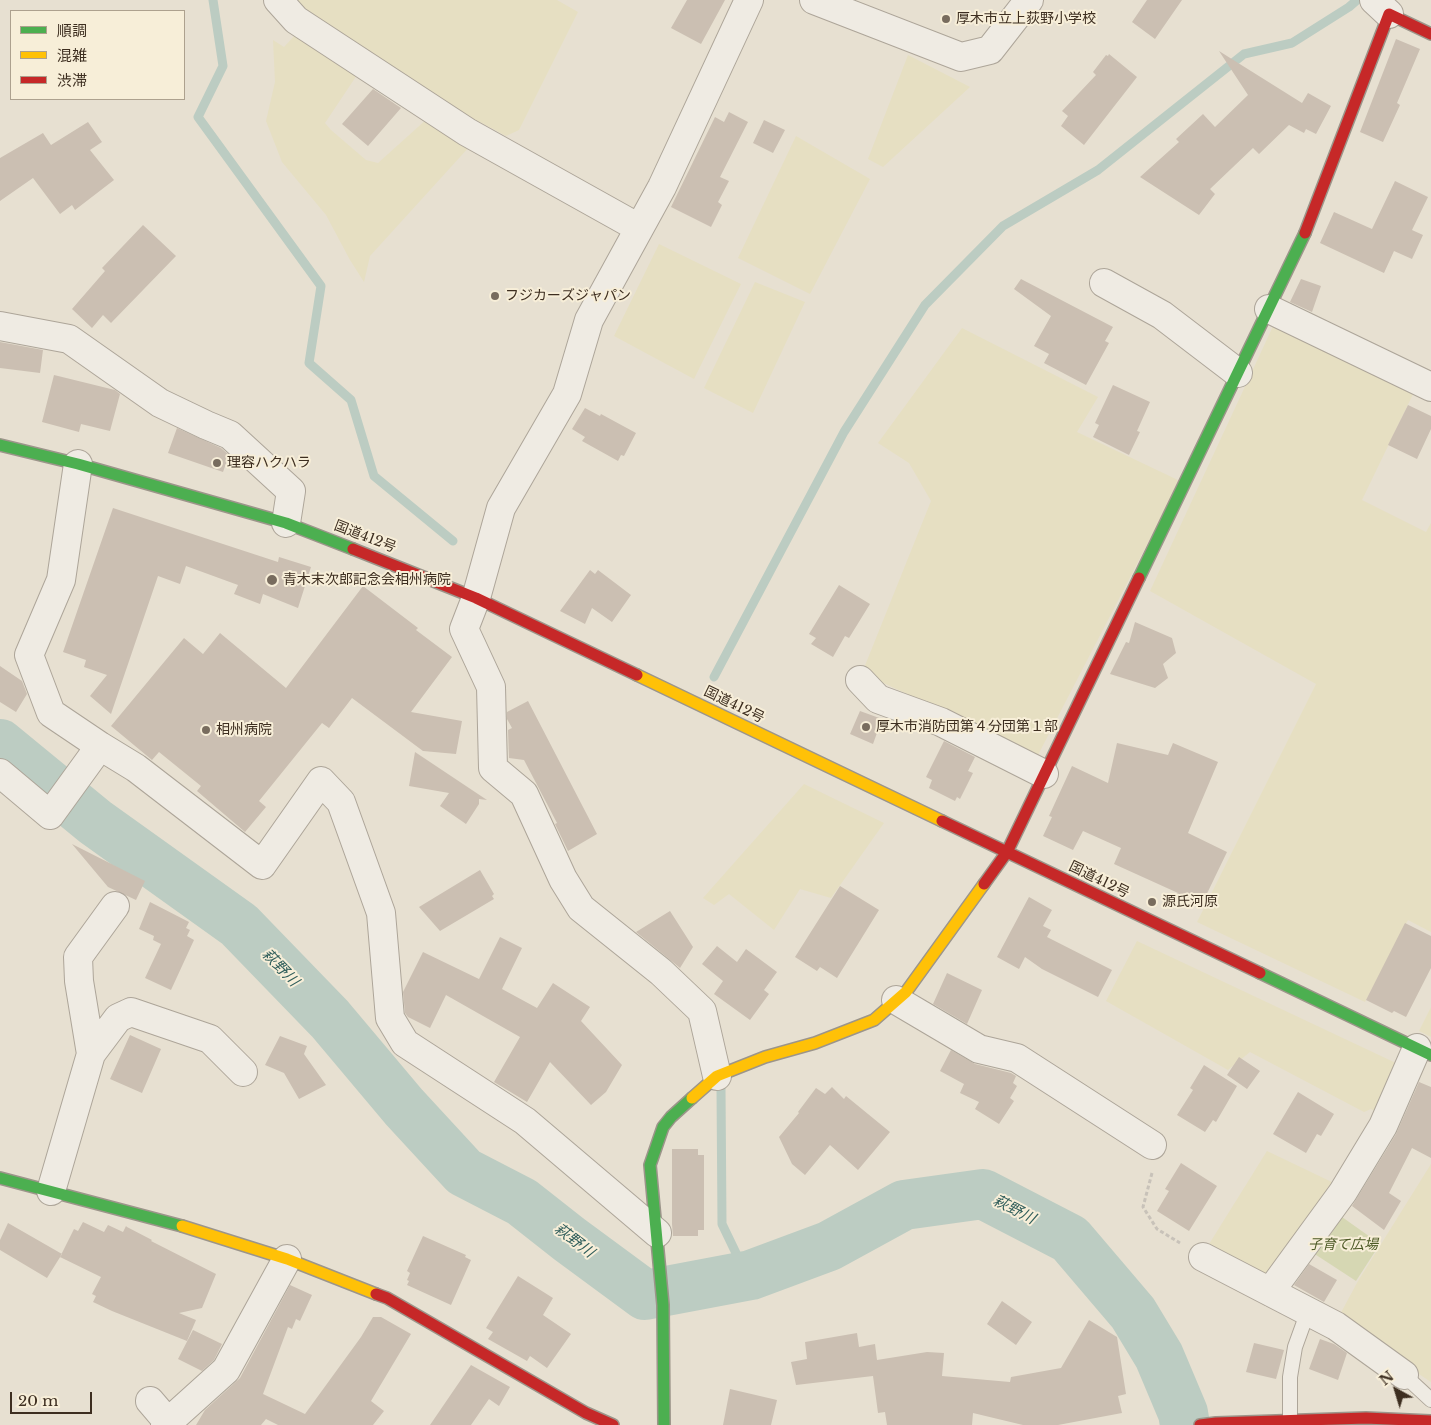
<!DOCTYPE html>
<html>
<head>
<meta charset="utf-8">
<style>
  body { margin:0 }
  #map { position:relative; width:1431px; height:1425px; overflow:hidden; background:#e7e0d1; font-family:"Libre Baskerville","Noto Sans JP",serif }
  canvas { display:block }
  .legend { position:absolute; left:10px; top:10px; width:175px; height:90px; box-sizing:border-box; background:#f7eed8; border:1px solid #ada18e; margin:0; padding:6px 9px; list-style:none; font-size:15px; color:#3d2e20 }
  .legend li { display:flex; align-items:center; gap:10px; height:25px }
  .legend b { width:25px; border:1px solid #ada18e }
  .north { position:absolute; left:1371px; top:1365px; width:50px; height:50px; -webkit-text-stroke:4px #f7eed8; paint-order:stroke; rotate:321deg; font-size:14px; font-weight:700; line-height:20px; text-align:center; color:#3d2e20 }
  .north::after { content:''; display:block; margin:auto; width:18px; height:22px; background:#3d2e20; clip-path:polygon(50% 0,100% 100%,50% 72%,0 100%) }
  .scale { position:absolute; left:10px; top:1392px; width:82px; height:22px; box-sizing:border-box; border:2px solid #3d2e20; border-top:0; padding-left:6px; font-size:15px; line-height:18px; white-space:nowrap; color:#3d2e20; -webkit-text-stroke:4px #f7eed8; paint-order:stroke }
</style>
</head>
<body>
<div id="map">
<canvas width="1431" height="1425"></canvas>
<ul class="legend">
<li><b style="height:6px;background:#4caf50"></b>順調</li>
<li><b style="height:6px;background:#ffc107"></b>混雑</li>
<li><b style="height:6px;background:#c62828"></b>渋滞</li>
</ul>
<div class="north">N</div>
<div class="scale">20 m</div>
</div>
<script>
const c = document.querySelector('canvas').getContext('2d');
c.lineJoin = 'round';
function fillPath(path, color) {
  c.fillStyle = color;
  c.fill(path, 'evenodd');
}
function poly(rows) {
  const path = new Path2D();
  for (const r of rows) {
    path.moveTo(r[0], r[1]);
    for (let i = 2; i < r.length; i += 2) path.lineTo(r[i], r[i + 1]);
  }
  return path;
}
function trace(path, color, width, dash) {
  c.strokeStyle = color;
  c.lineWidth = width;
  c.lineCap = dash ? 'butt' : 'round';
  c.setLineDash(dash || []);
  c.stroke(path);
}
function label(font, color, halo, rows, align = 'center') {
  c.font = font + ' "Libre Baskerville","Noto Sans JP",serif';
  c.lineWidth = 4;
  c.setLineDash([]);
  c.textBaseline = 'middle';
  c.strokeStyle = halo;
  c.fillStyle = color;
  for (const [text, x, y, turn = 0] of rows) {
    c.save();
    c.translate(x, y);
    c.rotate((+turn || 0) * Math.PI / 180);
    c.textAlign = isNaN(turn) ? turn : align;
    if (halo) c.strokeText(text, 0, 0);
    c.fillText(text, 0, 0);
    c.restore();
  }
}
fillPath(poly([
  [291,0,557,0,578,12,519,130,506,136,482,123,458,115,337,33],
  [296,34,357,75,325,123,331,130,366,160,378,163,428,118,470,146,370,256,364,282,350,260,326,215,282,162,266,121,275,82,273,40,284,47],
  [908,55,970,87,883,167,868,159],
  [796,136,870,179,810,294,738,258],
  [659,244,741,284,694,379,614,336],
  [755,282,805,302,753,413,704,388],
  [1275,322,1416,388,1362,500,1426,532,1431,523,1431,932,1408,920,1365,1002,1197,922,1316,684,1150,591],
  [962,328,1098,397,1077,432,1180,481,1038,755,862,673,931,501,909,463,878,443],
  [804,784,884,823,831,898,800,889,774,930,729,894,714,905,703,898],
  [1137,941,1398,1064,1382,1115,1371,1109,1364,1112,1250,1052,1228,1070,1106,1001],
  [1431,1007,1431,1037,1419,1031],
  [1267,1151,1336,1184,1270,1281,1206,1249],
  [1431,1164,1431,1382,1337,1320,1358,1281]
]), '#e6dfc2');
fillPath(poly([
  [1335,1212,1380,1244,1356,1281,1307,1249]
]), '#d6d7b3');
trace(poly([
  [213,0,223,66,198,117,321,286,309,363,351,400,374,476,453,541],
  [714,677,844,432,925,305,1003,226,1098,170,1244,54,1292,43,1349,7,1357,0],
  [721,1088,722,1224,747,1276]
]), '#bcccc2', 9);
trace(poly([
  [0,744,95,822,239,925,330,1019,404,1107,464,1172,522,1202,569,1239,645,1295,751,1275,829,1246,904,1205,983,1194,1070,1239,1133,1313,1159,1356,1183,1413,1185,1425]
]), '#bcccc2', 50);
fillPath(poly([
  [687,0,725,0,701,44,671,28],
  [1147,0,1182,0,1155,39,1132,22],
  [1396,39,1420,49,1397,103,1400,105,1383,142,1360,132],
  [1219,51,1302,103,1308,93,1331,106,1316,134,1306,129,1304,133,1289,125,1259,154,1253,148,1210,189,1215,194,1199,215,1140,177,1179,142,1176,139,1203,114,1215,127,1248,95],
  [1109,54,1137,77,1084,145,1061,126,1068,116,1062,111,1096,75,1093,72,1106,55,1108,56],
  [373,89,401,108,368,146,342,124],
  [729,112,748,122,720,177,729,181,718,202,722,205,711,227,671,207,715,117,724,122],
  [764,120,785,130,773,153,753,143],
  [88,122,102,142,90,150,114,180,75,210,72,205,60,214,33,178,0,201,0,158,43,133,51,145],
  [1395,181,1428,197,1412,230,1423,235,1412,259,1394,251,1384,273,1320,243,1334,212,1372,229],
  [143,225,176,256,111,323,103,315,92,328,72,309,105,271,102,268],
  [1021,279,1113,327,1105,341,1109,343,1086,385,1044,363,1049,354,1034,346,1051,316,1014,289],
  [1301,279,1321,286,1312,312,1290,302],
  [0,342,43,350,40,373,0,368],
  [54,375,115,390,120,394,110,431,81,424,79,432,42,422],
  [1113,385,1150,402,1137,431,1140,432,1129,455,1093,437,1099,425,1095,423],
  [1408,405,1431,416,1431,429,1417,459,1388,445],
  [585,408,600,416,601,414,636,433,624,456,621,455,618,461,582,441,585,437,572,429],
  [177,428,221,448,229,455,223,472,168,453],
  [113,508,278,562,279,557,311,567,298,608,263,594,260,604,234,594,238,585,186,566,180,584,158,576,111,714,90,696,107,675,84,667,86,660,63,652],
  [590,570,595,574,598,570,631,595,612,622,592,608,585,624,560,611],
  [839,585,870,604,849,638,845,636,833,657,811,644,816,638,809,634],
  [363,586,418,628,416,630,452,657,411,712,462,721,456,754,423,751,352,698,329,728,322,723,259,801,266,807,245,832,197,791,201,786,159,752,152,760,111,726,184,638,203,654,220,633,286,688],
  [1135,622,1172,638,1176,653,1163,664,1168,678,1155,688,1110,674,1126,642,1129,643],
  [0,666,22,681,27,694,16,712,0,702],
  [528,701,597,834,568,851,555,824,557,823,524,760,509,758,508,730,512,728,507,719,507,712],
  [860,711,882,719,873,744,850,734],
  [944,741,975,757,968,771,973,773,960,799,957,797,955,801,929,788,932,780,926,777],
  [1117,743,1168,755,1173,743,1218,762,1188,833,1227,852,1200,908,1176,896,1178,893,1114,864,1121,848,1083,831,1073,850,1043,836,1052,817,1049,816,1072,766,1108,783],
  [415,752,487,800,479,799,479,804,466,824,440,806,449,793,409,786],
  [72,844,145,881,136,900,108,887],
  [480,870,494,894,492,896,494,899,440,931,419,907],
  [840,886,879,910,837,978,820,967,817,971,795,957],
  [1029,897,1052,910,1043,926,1051,930,1047,937,1112,970,1098,997,1042,969,1025,957,1019,969,997,957],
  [150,902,189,922,186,928,190,930,187,936,194,940,171,990,145,978,161,944,153,940,154,936,139,929],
  [670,911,693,947,680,968,636,932],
  [1405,923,1431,936,1431,968,1406,1017,1394,1011,1392,1013,1366,1000],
  [500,937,522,948,502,989,537,1008,553,983,590,1007,581,1021,622,1065,606,1092,591,1105,550,1062,527,1102,494,1082,520,1037,446,995,430,1028,408,1017,405,1013,403,992,423,952,479,979],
  [717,946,737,962,746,949,777,972,764,990,769,994,750,1020,714,994,723,981,702,964],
  [947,973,982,990,967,1024,933,1004],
  [130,1035,161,1049,142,1093,110,1079],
  [280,1036,307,1046,304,1054,326,1085,299,1099,284,1073,265,1065],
  [951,1050,975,1064,1011,1073,1016,1076,1013,1083,1017,1086,1010,1098,1014,1101,999,1124,975,1109,979,1102,960,1093,964,1084,940,1071],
  [1239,1057,1260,1071,1247,1089,1227,1075],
  [1204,1065,1237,1086,1216,1122,1213,1120,1205,1132,1177,1115,1193,1090,1190,1088],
  [1419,1082,1431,1087,1431,1158,1412,1148,1389,1193,1401,1201,1384,1230,1352,1206,1396,1134],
  [832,1087,844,1099,846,1096,890,1132,858,1170,830,1145,805,1175,792,1164,779,1137,799,1113,798,1112,816,1088,825,1094],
  [1298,1092,1334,1114,1321,1136,1317,1134,1306,1153,1273,1134],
  [672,1149,698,1149,698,1155,704,1155,704,1230,698,1230,698,1236,673,1236,672,1224],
  [1181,1163,1217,1186,1189,1231,1157,1211,1169,1191,1165,1189],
  [83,1222,104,1232,108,1225,123,1232,126,1226,127,1227,152,1240,151,1241,216,1274,202,1308,179,1313,196,1320,187,1341,112,1311,93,1302,96,1296,92,1294,101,1277,60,1257,74,1229,78,1231],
  [8,1223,62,1254,47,1278,0,1250,0,1240],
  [423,1236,466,1255,465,1257,471,1260,451,1305,407,1285,409,1281,407,1280,410,1273,407,1271],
  [1309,1264,1337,1280,1324,1302,1294,1285],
  [518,1276,553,1298,543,1315,571,1334,547,1368,530,1356,527,1361,488,1339,493,1332,486,1328],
  [290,1285,312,1295,300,1321,296,1319,292,1329,288,1327,263,1394,305,1414,361,1337,373,1317,381,1317,411,1334,371,1401,384,1411,373,1425,278,1425,266,1419,261,1425,196,1425,205,1410,240,1378],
  [1002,1301,1032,1322,1016,1345,987,1324],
  [1089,1320,1117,1337,1126,1394,1118,1396,1122,1413,1058,1425,1023,1425,973,1413,972,1425,887,1425,885,1412,878,1413,873,1376,796,1385,791,1362,807,1359,805,1342,857,1333,859,1347,875,1344,877,1360,927,1352,944,1353,942,1376,1010,1382,1011,1377,1061,1368],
  [193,1330,222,1344,214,1360,202,1371,178,1359],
  [1320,1339,1334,1344,1347,1353,1338,1380,1309,1369],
  [1254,1343,1284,1350,1276,1379,1246,1372],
  [471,1365,510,1387,499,1406,489,1399,471,1425,430,1425],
  [730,1389,777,1400,771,1425,723,1425]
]), '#cbbfb2');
const lane = poly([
  [1404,1375,1431,1400],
  [1290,1420,1290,1377,1295,1347,1308,1311]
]);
const street = poly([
  [278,0,296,20,467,132,639,228],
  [814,0,961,57,990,50,1029,0],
  [1374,0,1389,14],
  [1104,283,1162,315,1238,373],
  [1269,309,1431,387],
  [0,326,69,339,160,403,206,425,230,435,291,491,286,523],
  [78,464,61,580,29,655,51,713,100,746,136,768,262,865,321,781,341,802,381,913,390,1018,405,1043,525,1121,657,1233],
  [860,680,878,699,941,722,1044,774],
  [0,773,50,815,100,746],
  [896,1000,979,1049,1017,1058,1152,1145],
  [91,1054,79,981,78,957,115,906],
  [717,1076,702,1011,661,972,581,908,563,879,524,794,493,768,491,687,464,629,476,598,501,508,567,394,589,320,662,187,749,0],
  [51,1191,91,1054,118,1018,131,1012,210,1039,243,1072],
  [1203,1257,1336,1326,1404,1375],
  [1270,1292,1343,1192,1383,1126,1417,1048],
  [150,1401,168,1422],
  [165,1425,226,1370,287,1259]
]);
const fast = poly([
  [0,445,78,464,286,523,353,549],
  [1139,578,1305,233],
  [1260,973,1431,1055],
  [0,1178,182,1226],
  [664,1425,663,1305,650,1165,663,1127,671,1117,692,1098]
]);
const slow = poly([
  [637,675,942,821],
  [692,1098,717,1076,765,1057,815,1043,874,1020,906,992,984,884],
  [182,1226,287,1259,376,1294]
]);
const jam = poly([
  [1305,233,1389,14,1431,34],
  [353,549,476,598,637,675],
  [942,821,1260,973],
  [984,884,1007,852,1139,578],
  [376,1294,387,1298,586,1413,613,1425],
  [1200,1425,1216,1423,1366,1418,1431,1421]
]);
trace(lane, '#ada599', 16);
trace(street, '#ada599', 30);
trace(fast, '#9c958a', 14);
trace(slow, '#9c958a', 14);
trace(jam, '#9c958a', 14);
trace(poly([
  [1152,1173,1143,1207,1157,1229,1180,1243]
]), '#c8c2b9', 3, [4, 2.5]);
trace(lane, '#efebe3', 14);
trace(street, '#efebe3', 28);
trace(fast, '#4caf50', 11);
trace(slow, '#ffc107', 11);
trace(jam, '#c62828', 11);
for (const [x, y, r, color] of [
  [946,19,5,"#786c5e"],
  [495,296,5,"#786c5e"],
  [217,463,5,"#786c5e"],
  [272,580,6,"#786c5e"],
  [866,727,5,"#786c5e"],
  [206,730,5,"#786c5e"],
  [1152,902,5,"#786c5e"]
]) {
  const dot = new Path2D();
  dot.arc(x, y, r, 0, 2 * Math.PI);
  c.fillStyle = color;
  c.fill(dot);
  trace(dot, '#f7eed8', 2);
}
label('14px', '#3d2e20', '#f7eed8', [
  ["厚木市立上荻野小学校",956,19],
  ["フジカーズジャパン",505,296],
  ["理容ハクハラ",227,463],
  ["青木末次郎記念会相州病院",283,580],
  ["厚木市消防団第４分団第１部",876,727],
  ["相州病院",216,730],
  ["源氏河原",1162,902]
], 'left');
label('14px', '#3d2e20', '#f7eed8', [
  ["国道412号",365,537,21],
  ["国道412号",734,705,26],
  ["国道412号",1099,880,26]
]);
label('italic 14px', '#4d5a26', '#f7eed8', [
  ["子育て広場",1343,1245]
]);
label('italic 15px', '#2f5d5a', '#f7eed8', [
  ["萩野川",280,968,46],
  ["萩野川",1014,1210,27],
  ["萩野川",574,1241,37]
]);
</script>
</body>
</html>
